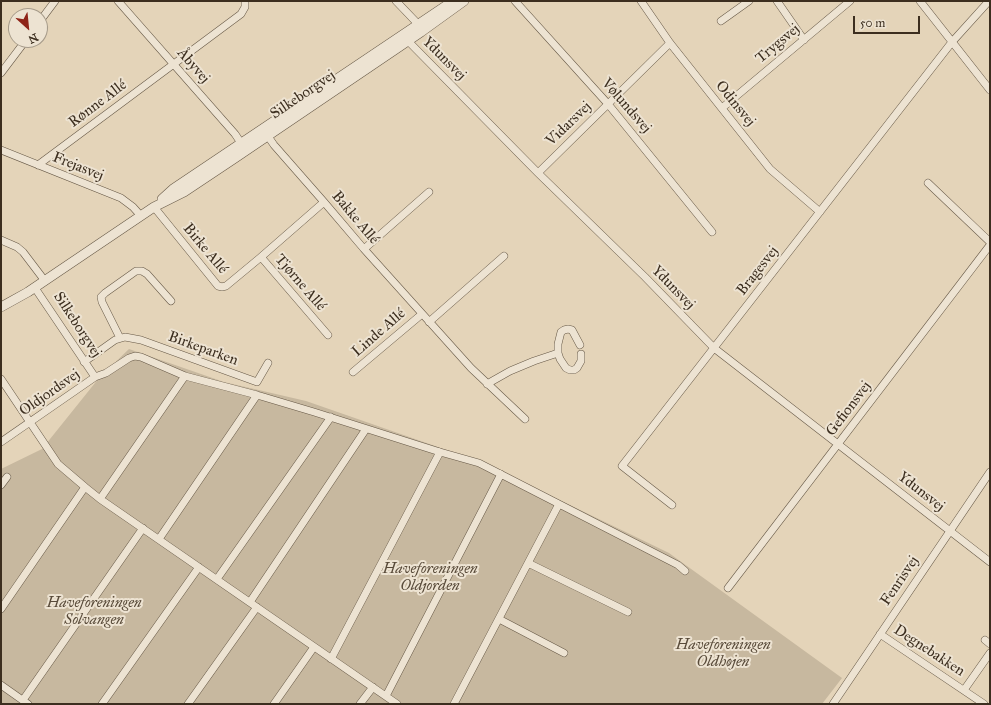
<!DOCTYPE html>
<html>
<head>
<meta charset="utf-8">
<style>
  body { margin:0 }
  #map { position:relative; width:991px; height:705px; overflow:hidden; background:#e4d4b9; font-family:"IM FELL Great Primer",serif }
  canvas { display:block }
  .frame { position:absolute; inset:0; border:2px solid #3c2e1f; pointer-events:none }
  .north { position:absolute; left:8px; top:8px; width:40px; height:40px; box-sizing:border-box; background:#ede3d2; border:1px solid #a69b8a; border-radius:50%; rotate:153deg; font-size:11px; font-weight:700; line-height:16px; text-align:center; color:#3c2e1f }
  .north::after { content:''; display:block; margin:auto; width:14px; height:18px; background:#8f2418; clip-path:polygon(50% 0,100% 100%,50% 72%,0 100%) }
  .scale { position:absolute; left:853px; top:16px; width:67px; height:18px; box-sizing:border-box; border:2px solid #3c2e1f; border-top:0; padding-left:5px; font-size:12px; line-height:14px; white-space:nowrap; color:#3c2e1f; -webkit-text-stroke:3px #ede3d2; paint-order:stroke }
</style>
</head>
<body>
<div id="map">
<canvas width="991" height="705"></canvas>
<div class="frame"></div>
<div class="north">N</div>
<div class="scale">50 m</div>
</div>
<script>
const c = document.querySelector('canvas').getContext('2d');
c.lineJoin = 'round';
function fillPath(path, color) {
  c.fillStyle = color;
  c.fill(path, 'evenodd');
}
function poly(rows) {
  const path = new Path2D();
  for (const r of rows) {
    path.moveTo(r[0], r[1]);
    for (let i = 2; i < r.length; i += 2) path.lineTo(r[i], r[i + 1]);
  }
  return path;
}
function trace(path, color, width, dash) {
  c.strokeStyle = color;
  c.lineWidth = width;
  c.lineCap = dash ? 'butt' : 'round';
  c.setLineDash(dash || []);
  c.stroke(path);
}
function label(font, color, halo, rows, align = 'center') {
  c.font = font + ' "IM FELL Great Primer",serif';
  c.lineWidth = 4;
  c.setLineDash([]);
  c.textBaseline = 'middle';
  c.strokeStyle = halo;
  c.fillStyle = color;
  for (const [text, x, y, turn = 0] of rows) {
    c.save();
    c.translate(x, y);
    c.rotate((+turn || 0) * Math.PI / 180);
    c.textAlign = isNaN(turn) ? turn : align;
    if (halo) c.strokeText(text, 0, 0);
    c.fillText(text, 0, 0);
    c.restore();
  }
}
fillPath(poly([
  [129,349,224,382,306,401,481,462,669,553,842,678,822,704,1,704,1,469,42,449,99,378]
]), '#c7b89f');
const minor = poly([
  [118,1,235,134,243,146],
  [396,1,418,24],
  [515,1,608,104,712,232],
  [641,1,670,43,770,169,820,212],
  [777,1,804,40],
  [920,1,990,90],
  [40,21,55,1],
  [721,21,749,1],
  [405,37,408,41,538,173,645,277,714,348,990,562],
  [1,73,26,40],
  [722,108,850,1],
  [265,132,274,145,324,202,364,249,471,368,525,419],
  [1,150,121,198,133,207,141,216],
  [38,165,241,14,245,7,245,1],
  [538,173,670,43],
  [928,183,990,242],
  [324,202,261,257,328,335],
  [154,207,218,286,222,287,226,286,261,257],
  [1,240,17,247,23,252,45,281],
  [364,249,429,192],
  [35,288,95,377],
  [429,322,504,256],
  [120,338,102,302,101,297,105,293,136,271,142,271,147,274,171,301],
  [580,345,572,330,568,329,564,330,561,332,558,344,558,353,560,359,566,368,570,370,574,370,577,368,581,361,581,354],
  [84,362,115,340,125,337,141,340,257,382,268,363],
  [353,372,422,314],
  [1,379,58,464,85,487,100,499,397,704],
  [487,384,510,371,534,361,558,353],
  [1,442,95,377,106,373,129,358,135,356,141,357,185,376,257,395,314,412,440,452,479,463,678,565,685,571],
  [1,485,7,477],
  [100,499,185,376],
  [672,505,622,466,952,42,989,1],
  [159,539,257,395],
  [528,563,628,612],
  [217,579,331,417],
  [728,588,990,245],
  [250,602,366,429],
  [1,609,85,487],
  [499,619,564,653],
  [880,634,984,704],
  [985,640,990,644],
  [331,659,440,452],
  [1,685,28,704],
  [964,690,990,653],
  [386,696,501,474],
  [23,700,143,528],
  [102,704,199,567],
  [188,704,257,607],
  [274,704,314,647],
  [360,704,373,687],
  [454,704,559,504],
  [833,704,990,472]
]);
const tertiary = poly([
  [162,199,173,189,453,1],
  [1,307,28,292,154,207,184,192,235,158,421,32,464,1]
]);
trace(minor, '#665846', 8);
trace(tertiary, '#665846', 10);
trace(minor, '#ede3d2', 7);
trace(tertiary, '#ede3d2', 9);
label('15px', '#3c2e1f', '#ede3d2', [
  ["Trygsvej",778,44,-40],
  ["Ydunsvej",444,59,45],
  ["Åbyvej",193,66,49],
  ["Silkeborgvej",303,95,-34],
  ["Rønne Allé",98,104,-37],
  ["Odinsvej",735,104,51],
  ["Vølundsvej",626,106,49],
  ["Vidarsvej",569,124,-44],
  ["Frejasvej",78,167,22],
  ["Bakke Allé",355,218,50],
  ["Birke Allé",205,249,50],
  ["Bragesvej",758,271,-52],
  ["Tjørne Allé",300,283,49],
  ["Ydunsvej",673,288,46],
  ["Silkeborgvej",77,325,57],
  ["Linde Allé",379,333,-41],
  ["Birkeparken",203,349,20],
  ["Oldjordsvej",50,393,-35],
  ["Gefionsvej",849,409,-53],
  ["Ydunsvej",921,492,38],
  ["Fenrisvej",900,581,-56],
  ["Degnebakken",929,651,33]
]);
label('italic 15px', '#584a39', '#ede3d2', [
  ["Haveforeningen",430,569],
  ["Oldjorden",430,586],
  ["Haveforeningen",94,603],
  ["Solvangen",94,620],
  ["Haveforeningen",723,645],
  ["Oldhøjen",723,662]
]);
</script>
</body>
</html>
